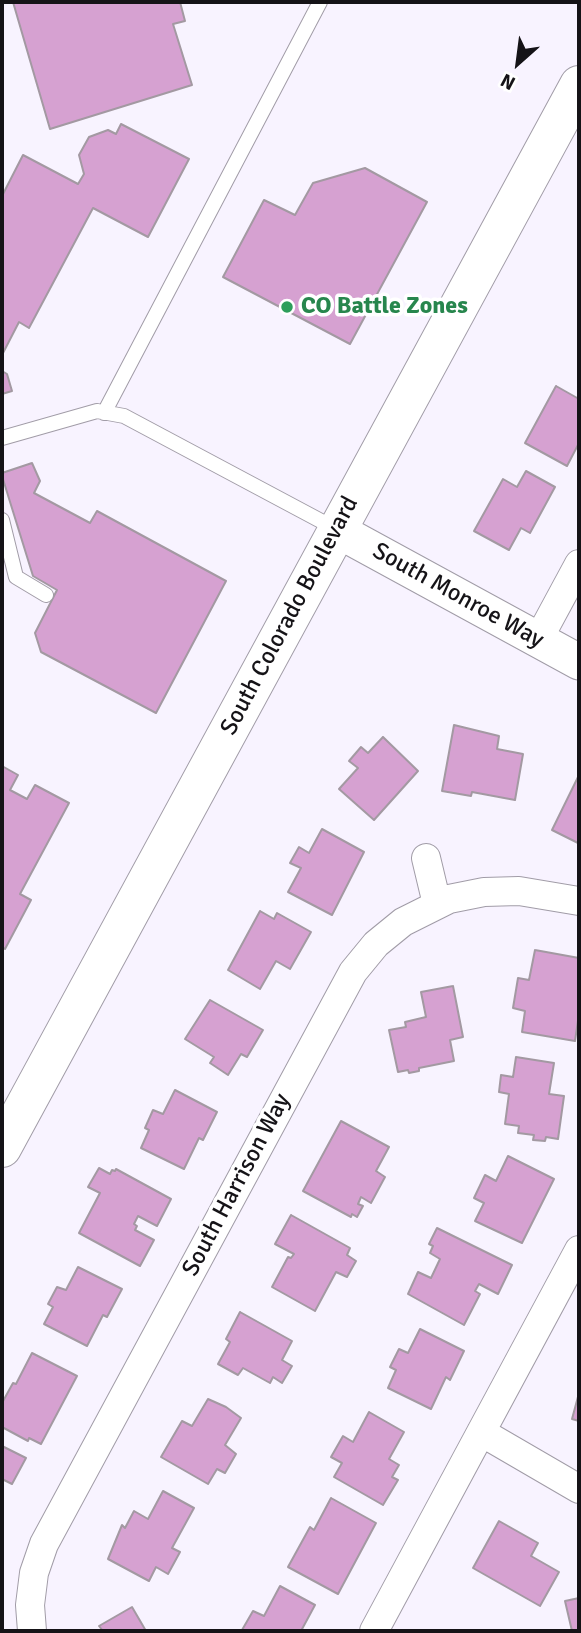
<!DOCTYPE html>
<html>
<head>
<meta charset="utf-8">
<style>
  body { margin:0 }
  #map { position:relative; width:581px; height:1633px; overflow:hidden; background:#f8f3ff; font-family:Signika,sans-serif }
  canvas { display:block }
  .frame { position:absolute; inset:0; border:4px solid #151317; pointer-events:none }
  .north { position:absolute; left:483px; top:28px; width:70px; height:70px; -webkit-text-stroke:5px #fff; paint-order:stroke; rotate:208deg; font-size:19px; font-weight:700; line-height:28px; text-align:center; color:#151317 }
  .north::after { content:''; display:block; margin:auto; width:24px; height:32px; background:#151317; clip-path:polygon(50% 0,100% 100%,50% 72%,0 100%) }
</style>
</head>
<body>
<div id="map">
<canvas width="581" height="1633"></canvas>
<div class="frame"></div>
<div class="north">N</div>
</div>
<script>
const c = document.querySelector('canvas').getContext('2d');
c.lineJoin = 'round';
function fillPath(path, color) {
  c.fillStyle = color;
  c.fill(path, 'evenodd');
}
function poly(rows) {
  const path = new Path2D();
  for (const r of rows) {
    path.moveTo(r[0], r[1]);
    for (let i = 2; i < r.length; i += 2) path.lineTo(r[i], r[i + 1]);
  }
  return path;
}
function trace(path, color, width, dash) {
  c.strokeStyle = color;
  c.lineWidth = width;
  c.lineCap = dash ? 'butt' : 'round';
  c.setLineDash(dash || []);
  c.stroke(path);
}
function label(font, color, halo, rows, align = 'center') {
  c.font = font + ' Signika,sans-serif';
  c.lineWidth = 7;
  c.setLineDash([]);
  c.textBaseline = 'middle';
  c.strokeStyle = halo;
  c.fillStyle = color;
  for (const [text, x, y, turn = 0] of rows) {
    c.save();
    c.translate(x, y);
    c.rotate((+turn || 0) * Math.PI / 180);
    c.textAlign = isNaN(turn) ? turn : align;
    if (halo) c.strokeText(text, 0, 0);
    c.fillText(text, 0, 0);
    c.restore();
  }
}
const building = poly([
  [13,2,180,2,185,21,173,24,192,85,50,129,13,2],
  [121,124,189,159,148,237,93,208,29,328,19,322,2,355,2,196,23,155,78,184,84,174,79,155,89,137,108,130,116,134,121,124],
  [365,168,427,202,350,344,223,277,264,200,295,215,313,183,365,168],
  [2,371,7,374,12,391,2,394,2,371],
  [556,386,579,399,579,443,567,466,525,443,556,386],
  [32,463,40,481,34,493,90,523,97,511,226,581,156,713,41,652,35,633,57,590,33,576,2,476,2,473,32,463],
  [526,471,555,487,530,533,521,528,509,550,474,531,503,479,517,487,526,471],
  [454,725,499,736,497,749,523,754,515,800,472,792,471,796,442,791,454,725],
  [383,737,418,771,374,820,339,789,358,768,349,761,361,747,368,753,383,737],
  [2,766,18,775,10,790,27,799,35,785,69,803,20,894,31,900,5,949,2,947,2,766],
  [579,775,579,841,578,843,552,830,579,775],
  [322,829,364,852,332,915,288,892,301,868,290,863,299,847,309,853,322,829],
  [260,911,274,919,277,913,311,932,290,969,276,961,260,989,228,970,260,911],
  [535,950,579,958,579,1014,575,1041,522,1032,525,1011,513,1008,518,978,529,980,535,950],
  [453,986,463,1037,450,1040,454,1061,419,1068,419,1071,409,1073,408,1070,398,1072,389,1030,406,1027,405,1022,426,1017,421,992,453,986],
  [210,1000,263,1030,247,1057,241,1054,228,1075,210,1063,214,1057,185,1039,210,1000],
  [516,1057,554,1063,549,1094,564,1096,558,1139,546,1137,545,1141,533,1140,534,1135,518,1133,519,1126,505,1124,509,1094,499,1092,501,1075,513,1077,516,1057],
  [175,1090,217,1112,203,1140,199,1138,184,1169,141,1148,149,1130,145,1128,153,1110,163,1114,175,1090],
  [341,1121,389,1147,376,1171,385,1177,371,1203,361,1197,358,1204,363,1206,357,1217,352,1214,351,1217,303,1191,341,1121],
  [508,1156,554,1179,522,1243,475,1221,484,1203,474,1198,485,1175,496,1181,508,1156],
  [99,1168,110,1174,112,1170,115,1171,116,1169,171,1199,157,1226,138,1216,134,1224,137,1226,135,1230,154,1240,140,1266,79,1233,100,1193,88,1187,99,1168],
  [291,1215,350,1248,347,1255,356,1261,347,1277,336,1272,315,1311,272,1287,288,1257,291,1258,294,1254,275,1244,291,1215],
  [437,1228,512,1265,498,1294,479,1284,475,1291,480,1294,464,1325,408,1294,418,1272,431,1278,440,1259,430,1253,433,1246,429,1244,437,1228],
  [78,1267,122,1289,107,1317,103,1315,87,1346,44,1324,53,1307,48,1304,57,1287,66,1290,78,1267],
  [240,1312,292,1341,282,1360,292,1366,282,1383,273,1377,270,1383,243,1368,238,1375,218,1364,230,1342,226,1339,240,1312],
  [420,1329,464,1351,450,1380,446,1377,431,1409,388,1388,396,1370,390,1367,399,1349,408,1353,420,1329],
  [32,1353,77,1376,41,1444,29,1438,28,1441,2,1427,2,1403,13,1383,16,1384,32,1353],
  [579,1393,579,1421,572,1419,579,1393],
  [208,1399,226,1407,241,1418,225,1445,236,1454,225,1473,217,1469,208,1484,161,1457,182,1421,192,1426,208,1399],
  [369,1412,404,1432,389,1459,399,1465,392,1477,398,1480,383,1505,334,1477,342,1463,331,1457,343,1436,353,1442,369,1412],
  [2,1446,26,1458,12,1484,2,1479,2,1446],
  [163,1491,194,1508,172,1548,180,1552,168,1574,156,1567,149,1581,108,1559,122,1525,125,1528,134,1511,148,1519,163,1491],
  [331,1498,376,1523,338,1594,288,1567,310,1527,314,1530,331,1498],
  [499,1521,538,1543,531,1556,559,1572,540,1606,473,1568,499,1521],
  [280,1586,315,1605,301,1631,242,1630,253,1611,264,1616,280,1586],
  [579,1598,579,1631,572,1631,565,1601,579,1598],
  [132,1607,146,1631,103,1631,99,1626,132,1607]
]);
fillPath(building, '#d6a1d1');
trace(building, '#a399a2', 2);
const service = poly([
  [104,413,320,2],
  [2,438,97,411,124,416,336,529],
  [2,520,16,577,46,595]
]);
const minor = poly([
  [538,640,579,564],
  [426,858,437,904],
  [481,1432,579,1489],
  [32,1631,30,1605,34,1573,44,1544,353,972,376,944,403,922,449,899,484,892,519,891,579,901],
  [374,1631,579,1250]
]);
const tertiary = poly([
  [337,530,579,662]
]);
const secondary = poly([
  [2,1148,579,85]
]);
trace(service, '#a19ca7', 16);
trace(minor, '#a19ca7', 30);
trace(tertiary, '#a19ca7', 37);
trace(secondary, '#a19ca7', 40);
trace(service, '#fff', 14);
trace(minor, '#fff', 28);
trace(tertiary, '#fff', 35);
trace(secondary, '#fff', 38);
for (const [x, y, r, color] of [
  [287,307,7,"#2e9e5b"]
]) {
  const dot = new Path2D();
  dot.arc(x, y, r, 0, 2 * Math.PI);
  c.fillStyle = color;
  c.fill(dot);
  trace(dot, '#fff', 2.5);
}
label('bold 24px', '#27864d', '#fff', [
  ["CO Battle Zones",301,307]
], 'left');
label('24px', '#151317', '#fff', [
  ["South Monroe Way",458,596,29],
  ["South Colorado Boulevard",290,616,-62],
  ["South Harrison Way",237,1185,-62]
]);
</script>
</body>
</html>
